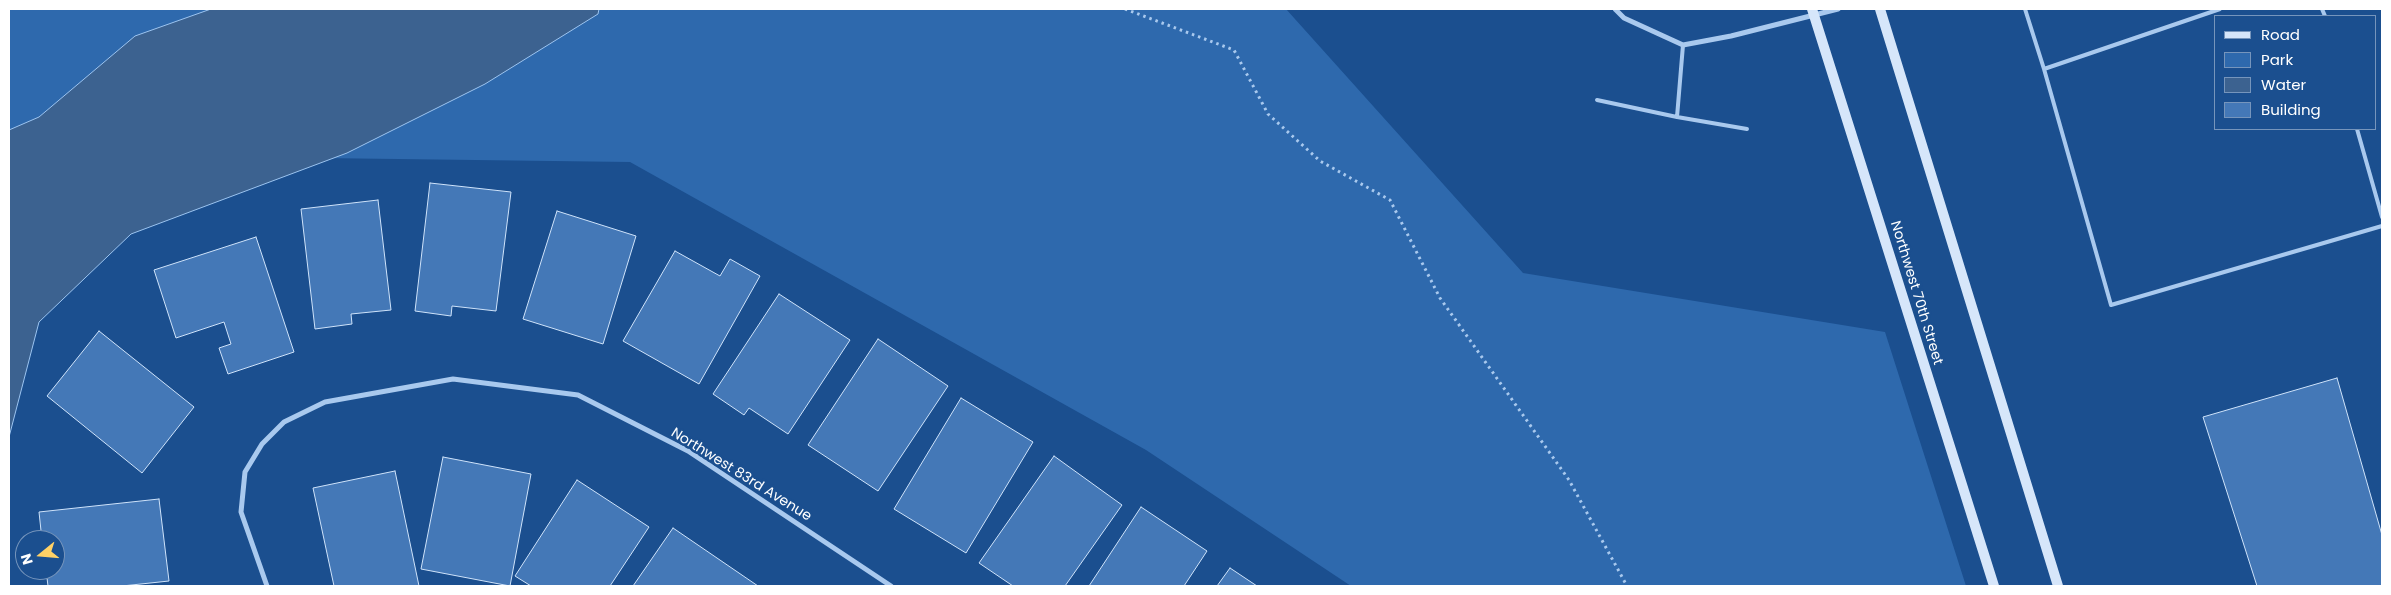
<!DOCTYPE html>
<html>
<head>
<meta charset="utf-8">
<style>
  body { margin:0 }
  #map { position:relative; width:2391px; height:595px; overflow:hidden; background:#1b4f8f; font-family:Poppins,sans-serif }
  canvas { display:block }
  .frame { position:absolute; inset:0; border:10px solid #fff; pointer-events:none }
  .legend { position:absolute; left:2214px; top:15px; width:162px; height:115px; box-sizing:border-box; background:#1b4f8f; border:1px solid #7695bc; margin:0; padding:6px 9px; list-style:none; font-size:15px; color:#fff }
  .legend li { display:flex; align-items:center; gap:10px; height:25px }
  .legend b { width:25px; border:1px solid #7695bc }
  .north { position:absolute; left:15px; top:530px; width:50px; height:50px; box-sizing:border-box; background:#1b4f8f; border:1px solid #7695bc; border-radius:50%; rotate:253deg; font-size:14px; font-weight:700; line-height:20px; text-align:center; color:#fff }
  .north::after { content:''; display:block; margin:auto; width:18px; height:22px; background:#ffd166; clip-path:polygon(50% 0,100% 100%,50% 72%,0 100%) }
</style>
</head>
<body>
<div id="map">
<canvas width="2391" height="595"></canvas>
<div class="frame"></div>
<ul class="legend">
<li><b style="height:6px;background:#d6e6fa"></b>Road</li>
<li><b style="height:14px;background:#2e69ad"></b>Park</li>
<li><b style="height:14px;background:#3c6290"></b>Water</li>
<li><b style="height:14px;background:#4478b7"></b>Building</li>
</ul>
<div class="north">N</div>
</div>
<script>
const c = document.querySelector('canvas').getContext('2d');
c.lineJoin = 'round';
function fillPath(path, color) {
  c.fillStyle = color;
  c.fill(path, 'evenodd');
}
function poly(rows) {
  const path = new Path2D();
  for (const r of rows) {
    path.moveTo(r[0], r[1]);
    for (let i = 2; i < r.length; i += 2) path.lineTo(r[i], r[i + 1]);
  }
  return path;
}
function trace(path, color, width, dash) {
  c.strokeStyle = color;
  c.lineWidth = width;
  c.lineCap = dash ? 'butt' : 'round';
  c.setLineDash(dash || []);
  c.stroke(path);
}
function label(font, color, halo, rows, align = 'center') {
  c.font = font + ' Poppins,sans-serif';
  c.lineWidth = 5;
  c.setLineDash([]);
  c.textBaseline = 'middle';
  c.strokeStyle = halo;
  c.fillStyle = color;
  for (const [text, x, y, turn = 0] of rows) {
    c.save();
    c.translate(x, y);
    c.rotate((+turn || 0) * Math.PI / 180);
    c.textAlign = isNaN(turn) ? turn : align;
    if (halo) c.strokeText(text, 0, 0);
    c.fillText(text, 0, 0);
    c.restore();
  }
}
fillPath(poly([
  [9,9,1286,9,1523,273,1885,332,1966,586,1351,586,1146,450,630,162,9,154]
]), '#2e69ad');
const water = poly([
  [211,9,599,9,598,14,485,84,347,153,131,234,39,322,9,437,9,130,39,117,135,36,211,9]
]);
fillPath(water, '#3c6290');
trace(water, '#9cc4f0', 1);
const building = poly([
  [430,183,511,192,496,311,452,306,451,316,415,311,430,183],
  [378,200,391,310,351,314,352,324,315,329,301,209,378,200],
  [557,211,636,236,603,344,523,319,557,211],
  [256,237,294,352,228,374,219,348,231,344,224,322,176,338,154,270,256,237],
  [675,251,720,276,730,259,760,276,699,384,623,341,675,251],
  [779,294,850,340,788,434,749,408,744,415,713,394,779,294],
  [99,331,194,407,142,473,47,396,99,331],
  [878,339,948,386,878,491,808,445,878,339],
  [2337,378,2382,535,2382,586,2257,586,2203,417,2337,378],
  [961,398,1033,442,966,553,894,509,961,398],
  [1054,456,1122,505,1065,586,1013,586,979,563,1054,456],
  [443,457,531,474,510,586,421,569,443,457],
  [395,471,419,586,334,586,313,488,395,471],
  [577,480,649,527,610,586,531,586,515,576,577,480],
  [159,499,169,581,122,586,48,586,46,570,55,570,55,540,42,540,39,512,159,499],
  [1141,507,1207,551,1184,586,1089,586,1141,507],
  [673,528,758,586,633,586,673,528],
  [1230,568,1257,586,1217,586,1230,568]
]);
fillPath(building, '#4478b7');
trace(building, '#cfe3fa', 1);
trace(poly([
  [1125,9,1234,50,1268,114,1320,161,1390,200,1440,298,1569,480,1627,586]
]), '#a9c9ee', 3, [2.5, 4]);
trace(poly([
  [2025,9,2044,69,2220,9],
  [2322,9,2325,16],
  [2044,69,2111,305,2382,226],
  [1597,100,1677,117,1683,45],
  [1677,117,1747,129],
  [2357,129,2382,217]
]), '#a9c9ee', 4);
trace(poly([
  [1615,9,1624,18,1683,45,1731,36,1838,9],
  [267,586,241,512,245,472,262,444,284,422,325,402,453,379,578,395,688,451,891,586]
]), '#a9c9ee', 5);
trace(poly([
  [1812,9,1994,586],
  [1880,9,2058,586]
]), '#d6e6fa', 10);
label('14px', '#fff', '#1b4f8f', [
  ["Northwest 70th Street",1916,293,73],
  ["Northwest 83rd Avenue",741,475,32]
]);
</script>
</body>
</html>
